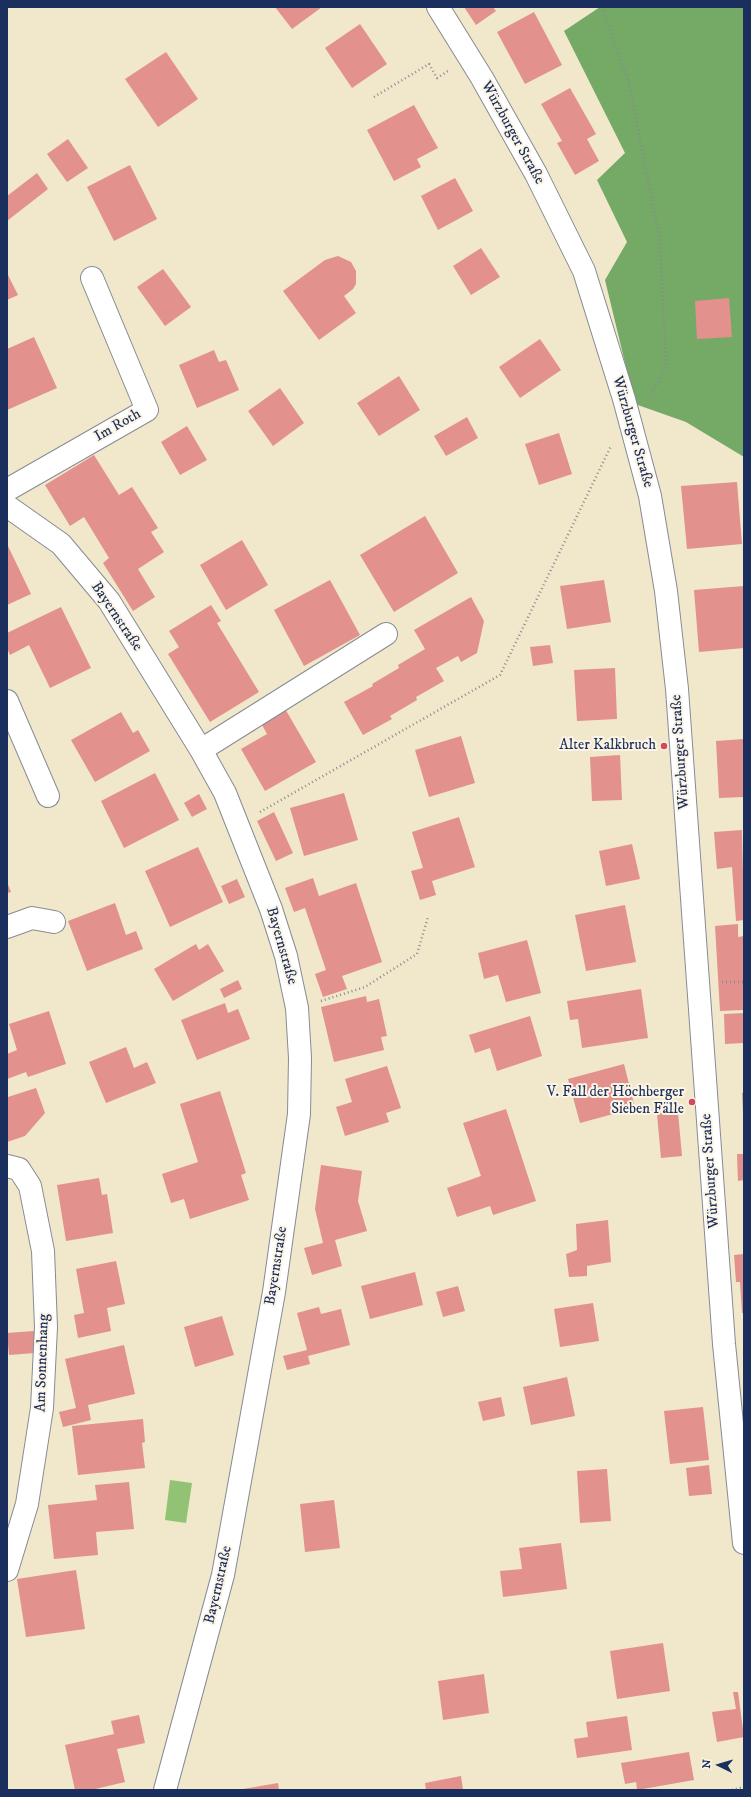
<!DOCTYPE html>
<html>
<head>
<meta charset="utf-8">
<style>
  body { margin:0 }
  #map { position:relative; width:751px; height:1797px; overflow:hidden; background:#f1e7ca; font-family:"IM FELL DW Pica",serif }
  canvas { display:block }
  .frame { position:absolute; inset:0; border:8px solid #1b2f5e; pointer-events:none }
  .north { position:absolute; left:699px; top:1745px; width:40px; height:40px; -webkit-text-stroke:3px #fcf5e5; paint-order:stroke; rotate:275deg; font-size:11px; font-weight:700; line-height:16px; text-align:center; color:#1b2f5e }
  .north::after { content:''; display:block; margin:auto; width:14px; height:18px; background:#1b2f5e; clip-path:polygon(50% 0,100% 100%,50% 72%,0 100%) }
</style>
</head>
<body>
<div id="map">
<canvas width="751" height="1797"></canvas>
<div class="frame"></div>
<div class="north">N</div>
</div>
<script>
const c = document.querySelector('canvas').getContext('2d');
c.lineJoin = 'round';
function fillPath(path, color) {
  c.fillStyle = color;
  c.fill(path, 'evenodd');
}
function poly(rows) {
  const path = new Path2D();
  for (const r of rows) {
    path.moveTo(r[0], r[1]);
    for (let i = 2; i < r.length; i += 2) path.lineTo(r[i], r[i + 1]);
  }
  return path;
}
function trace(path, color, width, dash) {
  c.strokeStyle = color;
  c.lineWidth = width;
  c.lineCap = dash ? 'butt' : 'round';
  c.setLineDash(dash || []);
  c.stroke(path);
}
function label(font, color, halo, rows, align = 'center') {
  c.font = font + ' "IM FELL DW Pica",serif';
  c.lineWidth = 4;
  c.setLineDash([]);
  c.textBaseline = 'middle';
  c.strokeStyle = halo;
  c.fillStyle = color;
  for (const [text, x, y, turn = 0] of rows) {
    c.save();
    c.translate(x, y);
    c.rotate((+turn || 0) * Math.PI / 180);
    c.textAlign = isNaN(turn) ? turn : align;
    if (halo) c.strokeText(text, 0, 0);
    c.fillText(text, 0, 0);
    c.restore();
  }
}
fillPath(poly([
  [170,1480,192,1483,186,1523,165,1520]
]), '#92c374');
fillPath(poly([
  [600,7,744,7,744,457,686,422,635,404,605,280,627,242,597,180,625,153,564,31]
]), '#75a966');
fillPath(poly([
  [275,7,322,7,292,29],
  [464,7,493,7,496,11,476,25],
  [534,12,562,65,525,84,497,32],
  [360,24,387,64,352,88,325,48],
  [166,52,198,99,158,127,125,79],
  [570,88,596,134,587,139,599,161,575,175,557,143,562,141,541,104],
  [414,105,438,148,417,159,421,167,394,181,367,130],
  [68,139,88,168,67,182,47,154],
  [130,165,157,219,114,241,87,187],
  [37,173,48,189,7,221,7,196],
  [455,178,473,211,438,230,421,196],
  [481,248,500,277,471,295,453,266],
  [338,256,351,262,356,271,356,284,353,289,344,296,356,313,319,340,283,291,325,260],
  [163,269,191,307,165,326,137,287],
  [7,273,18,295,7,300],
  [729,298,732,337,697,339,695,301],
  [34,337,57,388,7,410,7,349],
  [540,339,561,370,520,398,499,367],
  [214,350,219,362,226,360,239,390,197,408,179,365],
  [399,376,420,410,379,436,357,403],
  [280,388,304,423,273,446,248,411],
  [467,417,478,438,446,456,434,436],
  [187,426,207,460,180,475,161,442],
  [559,433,572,474,539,485,525,444],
  [94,455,119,495,132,487,158,528,151,532,164,552,138,569,155,597,133,611,103,563,109,558,84,517,70,526,45,485],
  [737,482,742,544,687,549,681,486],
  [425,516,458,573,394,612,360,555],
  [242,540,268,585,226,610,200,565],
  [8,546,31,594,7,605,7,547],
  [330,580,360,635,304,666,274,610],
  [604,580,611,622,567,629,560,586],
  [744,586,744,648,699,652,694,590],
  [471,597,484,621,477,653,461,662,458,656,436,668,444,681,416,697,417,700,390,716,392,719,363,735,344,702,373,686,372,684,399,668,398,665,425,649,414,630],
  [211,605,221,621,217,623,259,692,210,722,168,654,179,647,169,631],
  [61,607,91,668,50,688,29,645,10,655,7,648,7,633],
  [550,645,553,663,533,666,530,647],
  [615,668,617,719,577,721,574,670],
  [284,707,316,762,265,791,241,749,267,734,260,721],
  [121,712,133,733,138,730,150,751,95,782,71,740],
  [461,736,475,783,429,797,415,750],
  [744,739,744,797,719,798,716,741],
  [620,755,622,800,592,801,590,757],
  [155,773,179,820,124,848,101,801],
  [344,793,358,840,304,856,290,808],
  [199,794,207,809,192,817,184,803],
  [274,812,293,853,276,861,257,821],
  [459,817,475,867,432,881,436,895,420,900,411,871,423,868,412,832],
  [742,830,744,920,736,921,732,867,717,869,714,832],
  [632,844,640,879,606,886,599,851],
  [198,847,223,902,170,927,145,871],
  [313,878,319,896,356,883,382,962,342,976,347,989,323,997,315,974,326,970,305,908,294,912,285,888],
  [237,879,245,897,229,904,221,886],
  [7,882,11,892,7,893],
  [115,903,126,935,136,931,143,949,87,971,68,921],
  [625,905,636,962,586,971,575,915],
  [738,924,738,937,744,936,744,1010,720,1011,715,926],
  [527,940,541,993,506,1002,498,975,484,979,478,953],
  [196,944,199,950,208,944,224,971,173,1001,154,969],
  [238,980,242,989,224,998,220,989],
  [641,989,648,1038,582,1048,578,1019,570,1020,567,1001],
  [366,996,367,1002,379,999,387,1036,381,1037,384,1050,334,1062,321,1007],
  [225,1003,228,1013,238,1009,250,1039,197,1060,181,1020],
  [49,1011,66,1064,28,1077,26,1072,7,1079,7,1054,17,1050,9,1024],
  [744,1013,744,1043,725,1044,724,1014],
  [530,1016,542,1056,497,1071,490,1048,475,1053,469,1035],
  [126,1047,134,1068,147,1062,156,1083,106,1103,89,1062],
  [624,1064,635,1108,580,1123,568,1079],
  [387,1066,401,1108,386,1113,389,1122,345,1136,336,1107,352,1102,345,1079],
  [36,1088,45,1113,25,1136,7,1142,7,1094,8,1097],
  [220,1091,246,1173,241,1175,249,1200,190,1219,184,1199,171,1203,162,1174,198,1162,180,1104],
  [742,1093,744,1093,744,1114,743,1114],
  [677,1101,682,1156,661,1158,656,1103],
  [506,1109,536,1201,493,1215,490,1206,457,1217,447,1188,481,1176,463,1123],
  [737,1154,744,1154,744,1180,738,1181],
  [321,1165,362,1171,358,1201,367,1231,335,1240,342,1266,312,1275,304,1248,323,1243,315,1209],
  [99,1178,102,1195,107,1194,113,1233,66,1241,57,1185],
  [608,1220,611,1262,587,1266,587,1276,569,1277,566,1254,577,1250,576,1224],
  [744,1254,744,1313,742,1313,740,1282,736,1282,734,1255],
  [116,1261,125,1304,107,1308,111,1331,78,1338,74,1315,84,1313,76,1269],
  [415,1272,423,1305,370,1319,361,1286],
  [458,1286,465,1311,443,1317,436,1292],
  [593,1303,599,1341,560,1347,554,1309],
  [319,1307,321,1314,341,1309,350,1345,308,1356,310,1364,287,1370,283,1356,307,1350,297,1313],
  [222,1316,234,1355,195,1367,184,1327],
  [34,1331,35,1353,9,1355,7,1333],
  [124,1345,135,1394,88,1405,91,1420,63,1427,59,1412,76,1408,65,1359],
  [567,1377,575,1416,531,1425,523,1387],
  [501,1397,505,1416,483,1421,478,1402],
  [703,1407,709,1460,670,1464,664,1411],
  [143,1419,145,1442,142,1443,145,1468,78,1475,72,1426],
  [709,1465,712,1494,689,1496,686,1468],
  [607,1469,611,1521,580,1523,577,1471],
  [129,1482,134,1529,96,1532,98,1555,54,1559,48,1505,97,1500,95,1485],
  [334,1500,340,1548,305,1552,300,1504],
  [561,1543,567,1589,503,1597,500,1571,522,1569,519,1548],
  [76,1570,85,1629,26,1637,17,1579],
  [663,1643,670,1691,617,1699,610,1651],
  [484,1674,489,1713,443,1720,438,1681],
  [733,1692,738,1692,744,1737,717,1742,712,1712,736,1709],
  [139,1715,145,1743,117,1749,125,1782,91,1790,75,1790,65,1745,114,1734,111,1721],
  [627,1716,632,1750,577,1758,574,1739,588,1737,586,1722],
  [689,1752,694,1780,637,1790,636,1782,625,1784,621,1763],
  [461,1776,463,1790,426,1790,425,1783],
  [278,1783,279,1790,243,1790,243,1789]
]), '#e2918c');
const street = poly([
  [438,7,482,78,536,174,584,271,624,399,650,496,666,591,677,689,724,1344,744,1543],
  [7,490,147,410,92,278],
  [7,506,61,544,109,601,201,750,225,793,271,909,286,956,297,1008,300,1058,299,1114,274,1292,223,1575,165,1790],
  [7,701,48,796],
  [201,750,386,634],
  [7,927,32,918,54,922],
  [7,1166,19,1169,30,1186,43,1251,46,1327,42,1408,27,1504,7,1570]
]);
trace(street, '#868b94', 24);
trace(poly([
  [602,7,629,84,660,239,666,368,650,396],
  [374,97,429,64,437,78,448,71],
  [260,812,500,675,611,446],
  [722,982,744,982],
  [321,1001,365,987,417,954,428,917],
  [732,1790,744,1787]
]), '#868b94', 2.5, [1, 3]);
trace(street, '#fff', 22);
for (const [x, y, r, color] of [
  [664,746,4,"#d1495b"],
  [692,1102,4,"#d1495b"]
]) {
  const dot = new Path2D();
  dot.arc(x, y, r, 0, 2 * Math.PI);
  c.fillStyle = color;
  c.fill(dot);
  trace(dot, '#fcf5e5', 1.5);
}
label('15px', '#1b2f5e', '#fcf5e5', [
  ["Würzburger Straße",512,133,61],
  ["Im Roth",118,426,-30],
  ["Würzburger Straße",632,432,74],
  ["Bayernstraße",116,617,56],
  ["Würzburger Straße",681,752,-94],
  ["Bayernstraße",281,946,74],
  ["Würzburger Straße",711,1171,-94],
  ["Bayernstraße",277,1266,-81],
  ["Am Sonnenhang",43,1363,-88],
  ["Bayernstraße",219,1585,-77]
]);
label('15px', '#1b2f5e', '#fcf5e5', [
  ["Alter Kalkbruch",656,746],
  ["V. Fall der Höchberger",684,1093],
  ["Sieben Fälle",684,1110]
], 'right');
</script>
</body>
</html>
